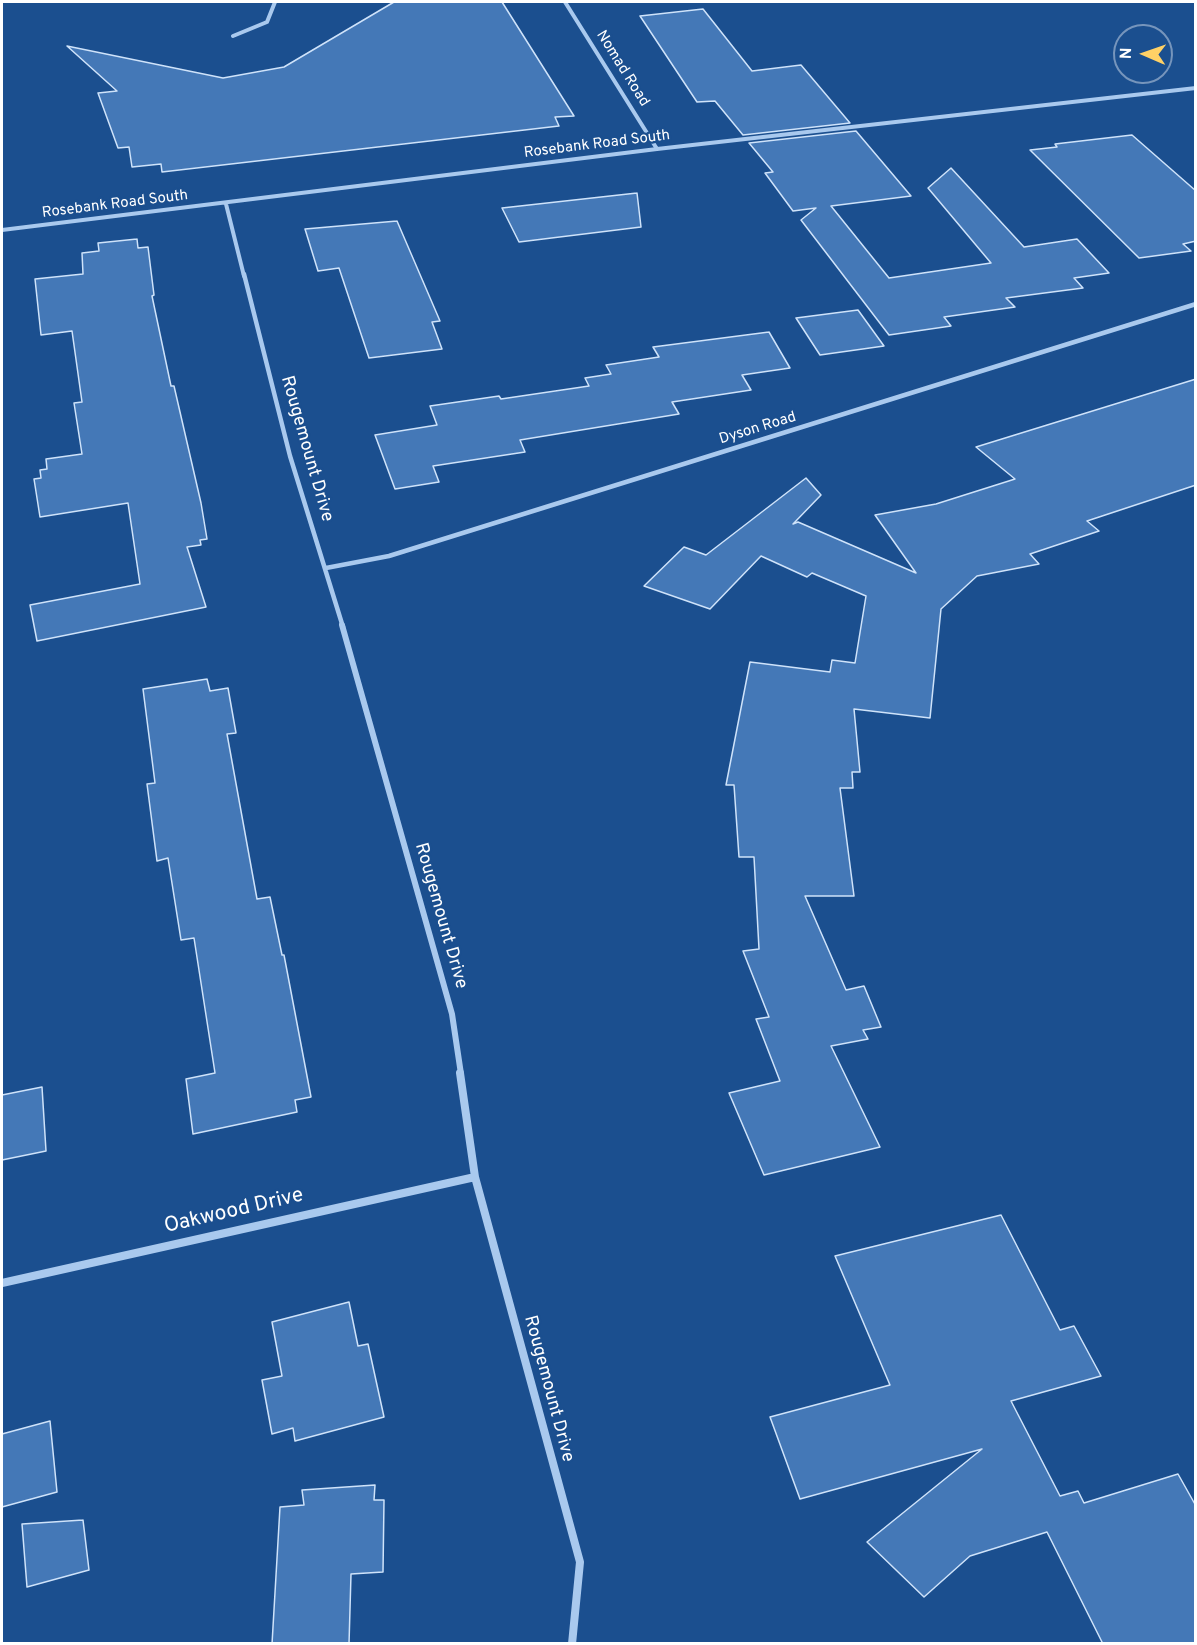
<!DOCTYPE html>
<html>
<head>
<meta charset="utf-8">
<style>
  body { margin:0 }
  #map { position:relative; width:1197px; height:1645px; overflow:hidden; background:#1b4f8f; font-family:Overpass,sans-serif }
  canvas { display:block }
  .frame { position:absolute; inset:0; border:3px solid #fff; pointer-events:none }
  .north { position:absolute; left:1113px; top:24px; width:60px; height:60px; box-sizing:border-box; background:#1b4f8f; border:2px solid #7695bc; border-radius:50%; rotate:272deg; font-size:16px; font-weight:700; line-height:24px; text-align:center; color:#fff }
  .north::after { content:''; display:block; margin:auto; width:21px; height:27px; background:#ffd166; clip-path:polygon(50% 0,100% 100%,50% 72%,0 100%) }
</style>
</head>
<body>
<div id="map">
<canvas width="1197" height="1645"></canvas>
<div class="frame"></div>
<div class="north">N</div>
</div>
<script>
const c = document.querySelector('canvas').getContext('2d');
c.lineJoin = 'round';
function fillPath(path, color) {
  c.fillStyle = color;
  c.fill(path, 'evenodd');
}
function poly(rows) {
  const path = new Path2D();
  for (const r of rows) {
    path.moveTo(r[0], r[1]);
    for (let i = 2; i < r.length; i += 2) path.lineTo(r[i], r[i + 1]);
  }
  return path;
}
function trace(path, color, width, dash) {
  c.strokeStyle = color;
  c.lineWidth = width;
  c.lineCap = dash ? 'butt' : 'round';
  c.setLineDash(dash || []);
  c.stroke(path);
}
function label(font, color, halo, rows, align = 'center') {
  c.font = font + ' Overpass,sans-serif';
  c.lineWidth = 4.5;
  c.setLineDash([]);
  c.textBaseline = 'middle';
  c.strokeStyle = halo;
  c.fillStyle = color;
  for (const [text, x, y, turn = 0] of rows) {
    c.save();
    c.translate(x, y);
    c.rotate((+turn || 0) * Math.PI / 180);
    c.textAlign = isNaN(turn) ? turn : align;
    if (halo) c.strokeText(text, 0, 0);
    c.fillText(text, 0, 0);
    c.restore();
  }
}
const building = poly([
  [394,2,502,2,574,116,555,117,559,126,162,172,161,164,132,167,129,147,118,148,98,93,117,91,67,46,223,78,284,67,394,2],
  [703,9,752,71,801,65,850,123,743,135,715,101,697,102,640,16,703,9],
  [856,131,911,196,831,206,889,278,991,263,928,188,951,168,1024,247,1077,239,1109,273,1074,278,1083,288,1006,298,1015,307,944,317,951,326,889,335,801,220,816,208,793,211,765,173,773,172,749,143,856,131],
  [1132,135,1196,191,1196,241,1183,244,1191,251,1139,258,1030,150,1057,147,1055,144,1132,135],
  [637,193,641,227,519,242,502,208,637,193],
  [397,221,440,321,432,322,442,349,369,358,339,268,318,271,305,229,397,221],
  [137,239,138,248,148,247,154,295,152,296,171,386,174,386,201,503,207,539,200,540,201,545,187,547,206,607,37,641,30,605,140,584,128,503,40,517,34,479,41,478,40,470,47,469,46,459,82,454,74,403,82,402,72,331,41,335,35,279,83,274,82,253,99,251,98,243,137,239],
  [858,310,884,346,820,355,796,318,858,310],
  [769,332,790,368,742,375,751,390,672,402,679,414,520,440,525,452,433,466,439,482,395,489,375,435,437,425,430,406,499,396,501,399,589,386,585,378,611,374,606,365,659,357,653,347,769,332],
  [1196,379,1196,485,1087,521,1099,531,1030,554,1039,564,977,576,941,609,930,718,854,709,860,772,852,772,853,788,840,788,854,896,805,896,846,990,864,986,881,1027,863,1030,868,1039,831,1046,880,1147,764,1175,729,1093,780,1081,756,1019,769,1017,743,951,759,949,754,857,739,857,734,785,726,785,750,662,830,672,832,660,855,663,866,596,812,573,807,577,761,556,710,609,644,586,684,547,706,555,806,478,821,495,793,524,798,522,916,573,875,515,936,504,1015,479,976,447,1196,379],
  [207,679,210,691,228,688,236,733,227,734,257,899,270,897,282,955,284,955,311,1097,295,1100,297,1112,193,1134,186,1079,215,1073,194,938,181,940,168,858,157,861,147,784,155,783,143,689,207,679],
  [42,1087,46,1151,2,1160,2,1095,42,1087],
  [1001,1215,1060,1330,1074,1326,1101,1376,1011,1401,1060,1496,1078,1491,1084,1503,1178,1474,1196,1506,1196,1644,1103,1644,1047,1532,970,1556,924,1597,867,1542,982,1449,800,1499,770,1417,890,1385,835,1256,1001,1215],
  [349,1302,358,1346,368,1344,384,1417,295,1441,293,1428,272,1434,262,1380,282,1376,272,1322,349,1302],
  [50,1421,57,1492,2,1507,2,1434,50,1421],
  [375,1485,374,1500,384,1500,383,1572,351,1574,349,1644,272,1644,280,1507,304,1505,302,1490,375,1485],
  [83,1520,89,1570,27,1587,22,1524,83,1520]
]);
fillPath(building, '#4478b7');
trace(building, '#cfe3fa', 1.5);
trace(poly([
  [565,2,657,149],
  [233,36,267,22,275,2],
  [226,204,244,276],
  [2,230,657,149,1196,88]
]), '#a9c9ee', 4);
trace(poly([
  [244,274,290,456,343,627],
  [326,568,389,556,1196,304]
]), '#a9c9ee', 4.5);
trace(poly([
  [342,625,452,1014,461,1074]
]), '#a9c9ee', 6);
trace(poly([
  [460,1073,475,1177,580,1562,572,1644],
  [2,1283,475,1177]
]), '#a9c9ee', 8);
label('15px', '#fff', '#1b4f8f', [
  ["Nomad Road",622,69,58],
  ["Rosebank Road South",597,145,-7],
  ["Rosebank Road South",115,205,-7],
  ["Dyson Road",758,429,-17]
]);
label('18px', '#fff', '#1b4f8f', [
  ["Rougemount Drive",306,449,74],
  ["Rougemount Drive",440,916,74],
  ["Rougemount Drive",548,1389,75]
]);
label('21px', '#fff', '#1b4f8f', [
  ["Oakwood Drive",234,1212,-13]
]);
</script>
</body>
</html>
